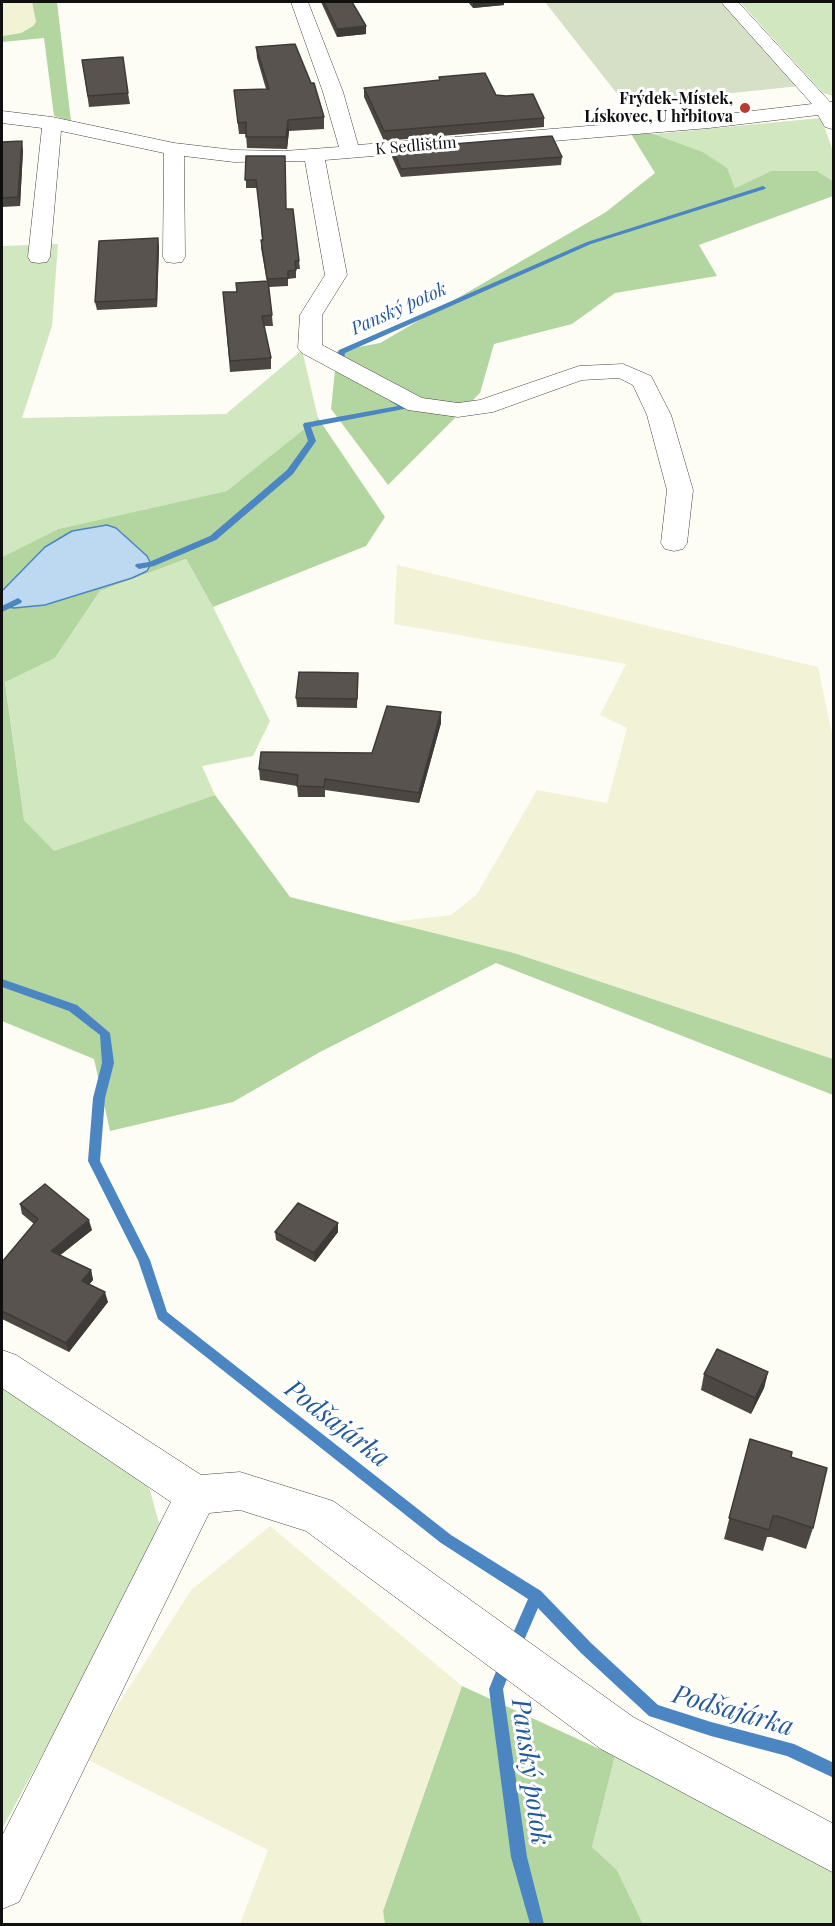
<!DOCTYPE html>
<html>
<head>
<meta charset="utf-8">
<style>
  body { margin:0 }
  #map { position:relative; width:835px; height:1926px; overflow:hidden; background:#fefdf5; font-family:"Playfair Display",serif }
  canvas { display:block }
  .frame { position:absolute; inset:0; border:3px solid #101010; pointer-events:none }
</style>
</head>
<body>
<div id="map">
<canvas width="835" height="1926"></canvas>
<div class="frame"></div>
</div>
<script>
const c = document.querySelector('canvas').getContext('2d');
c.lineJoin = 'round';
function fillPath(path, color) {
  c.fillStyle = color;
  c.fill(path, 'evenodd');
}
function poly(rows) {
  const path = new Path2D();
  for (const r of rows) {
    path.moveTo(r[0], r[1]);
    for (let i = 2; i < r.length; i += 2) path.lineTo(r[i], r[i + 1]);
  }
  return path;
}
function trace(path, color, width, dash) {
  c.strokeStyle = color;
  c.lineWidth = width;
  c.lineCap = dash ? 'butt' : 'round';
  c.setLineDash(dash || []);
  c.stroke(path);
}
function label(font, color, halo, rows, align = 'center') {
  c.font = font + ' "Playfair Display",serif';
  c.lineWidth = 6;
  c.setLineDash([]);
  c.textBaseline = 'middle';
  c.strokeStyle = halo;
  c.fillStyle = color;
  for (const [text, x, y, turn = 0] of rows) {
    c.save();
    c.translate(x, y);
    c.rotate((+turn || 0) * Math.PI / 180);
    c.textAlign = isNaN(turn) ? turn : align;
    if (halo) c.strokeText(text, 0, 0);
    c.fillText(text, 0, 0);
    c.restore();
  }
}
fillPath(poly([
  [2,2,32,2,36,22,33,26,21,33,2,36],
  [397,565,818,667,834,743,833,1059,514,953,391,922,451,915,477,894,537,790,607,803,627,728,600,715,626,664,394,624],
  [270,1526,462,1686,383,1910,385,1924,240,1924,268,1850,84,1758,191,1590]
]), '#f2f3d6');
fillPath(poly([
  [740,2,833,2,833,96,823,93],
  [821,118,833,151,833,181,817,171,771,171,735,188,727,169,703,152,654,134],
  [58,244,52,326,22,418,226,414,302,350,318,418,228,491,58,529,2,557,2,246],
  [186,559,213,607,270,721,253,756,202,766,215,795,54,852,24,820,5,681,55,658,100,591],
  [2,1383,120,1453,149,1487,162,1534,2,1829],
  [615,1756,833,1870,833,1924,643,1924,617,1870,592,1847]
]), '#d0e7c0');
fillPath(poly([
  [32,2,57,2,71,121,54,116,44,38,2,42,2,36,21,33,33,26,36,22],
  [631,134,654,134,703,152,727,168,735,188,771,171,817,171,833,181,833,196,699,245,717,276,615,293,572,324,494,344,480,393,388,485,331,409,337,351,380,343,606,212,655,173],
  [318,418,385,517,366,546,213,607,186,559,100,591,55,658,5,682,24,820,54,851,215,795,290,897,514,953,833,1059,833,1095,496,963,320,1052,233,1102,110,1131,94,1059,2,1021,2,557,58,529,227,491],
  [462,1686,615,1756,592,1847,617,1870,643,1924,385,1924,383,1911]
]), '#b3d6a1');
fillPath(poly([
  [545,2,722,2,800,86,625,104]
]), '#d5e0c6');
const water = poly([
  [107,525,116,528,147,556,151,564,147,571,132,578,45,605,14,608,2,606,2,591,45,547,72,531,107,525]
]);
fillPath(water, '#bdd8f1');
trace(water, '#4b86c2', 1.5);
fillPath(poly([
  [763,186,766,188,765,189,591,244,345,353,344,358,350,362,350,366,344,366,336,359,339,350,587,242,763,186],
  [390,397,396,397,408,407,404,409,311,427,316,441,293,474,216,540,154,566,139,569,135,566,136,564,149,562,210,536,287,470,308,441,303,425,304,423,398,406,390,401,390,397],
  [18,598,22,601,21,603,2,612,2,606,18,598],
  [2,979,77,1005,110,1033,114,1063,105,1098,100,1161,150,1260,167,1312,451,1535,541,1591,591,1643,658,1705,711,1722,794,1744,834,1763,834,1778,787,1756,711,1736,649,1716,581,1653,538,1608,519,1652,514,1654,509,1652,507,1647,528,1599,441,1543,158,1319,138,1260,88,1161,93,1098,102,1063,100,1035,69,1011,2,987,2,979],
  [506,1657,511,1659,513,1664,503,1689,527,1857,544,1924,530,1924,511,1857,489,1689,501,1659,506,1657]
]), '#4b86c2');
const minor = poly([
  [291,2,308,2,343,92,358,145,709,116,812,104,721,2,738,2,830,102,834,101,832,129,825,127,818,115,709,128,325,160,347,275,322,315,322,345,422,398,458,403,480,400,579,366,623,364,651,376,671,415,693,490,687,543,683,549,674,551,665,549,661,543,667,490,647,415,633,385,619,378,582,380,493,412,458,417,408,410,302,353,298,348,300,315,325,275,305,161,234,162,184,156,185,257,182,262,174,263,166,262,163,257,164,153,61,131,50,257,47,262,39,263,31,262,28,257,42,128,2,123,2,111,52,117,174,143,234,150,284,151,339,147,323,92,291,2],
  [2,1350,16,1355,201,1475,240,1472,333,1501,633,1717,834,1824,834,1873,601,1749,306,1531,240,1510,209,1513,19,1902,2,1909,2,1836,171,1502,2,1388,2,1350]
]);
trace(minor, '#434343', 1);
fillPath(minor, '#fff');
fillPath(poly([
  [321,2,352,2,366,26,366,34,337,37],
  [468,2,504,2,504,5,473,8],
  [256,47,324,117,324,129,289,131,287,149,247,148,246,134,239,134,234,90,266,89,257,58],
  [82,60,128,93,130,104,89,107],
  [439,77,496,95,544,118,544,127,384,141,364,97,364,88,439,81],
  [2,142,23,150,20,206,2,207],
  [392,149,562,157,561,165,401,177,392,157],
  [246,156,286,209,299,261,300,269,296,269,296,278,288,279,288,286,269,287,273,326,264,326,271,358,271,369,230,372,223,292,236,292,267,281,261,248,261,240,262,240,257,188,246,188],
  [159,246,157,307,97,310,95,302],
  [358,673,357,708,297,707,296,698],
  [441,712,441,723,419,803,325,790,325,797,298,797,297,786,260,780,259,769,372,753],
  [20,1204,92,1230,60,1255,91,1270,93,1280,89,1284,108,1302,69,1352,2,1319,2,1262,34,1224,22,1214],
  [275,1232,338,1232,315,1262,276,1240],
  [768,1372,764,1388,751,1414,701,1390,704,1374],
  [750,1439,791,1457,813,1528,806,1549,771,1537,767,1537,763,1551,724,1539]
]), '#4c4743');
fillPath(poly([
  [473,2,504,2,504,5,473,8],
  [366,26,366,34,337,37,337,29],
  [288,120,289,131,287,149,286,137],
  [22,141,23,150,20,206,18,197],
  [158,238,159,246,157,307,156,299],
  [441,712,441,723,419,803,419,793],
  [89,1220,92,1230,53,1261,51,1251],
  [338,1223,338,1232,315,1262,314,1253],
  [91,1270,93,1280,84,1291,82,1281],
  [105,1292,108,1302,69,1352,66,1343],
  [768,1372,764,1388,751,1414,755,1398]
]), '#3e3a37');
const building = poly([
  [324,2,352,2,366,26,337,29,324,2],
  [295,44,311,83,314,83,324,117,288,120,286,137,246,137,246,122,238,123,234,90,269,89,256,47,295,44],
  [123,57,128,93,88,96,82,60,123,57],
  [485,73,496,95,506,96,533,94,544,118,384,131,364,88,440,80,439,77,485,73],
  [552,136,562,157,401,169,392,149,552,136],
  [22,141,18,197,2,198,2,142,22,141],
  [246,156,285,156,286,209,293,209,299,261,295,261,296,270,288,271,288,278,267,279,261,240,263,240,256,180,245,180,246,156],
  [158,238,156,299,95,302,99,241,158,238],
  [268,281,272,315,262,316,271,358,230,361,223,292,237,292,236,283,268,281],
  [299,672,358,673,357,699,296,698,299,672],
  [387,706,441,712,419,793,325,779,324,787,297,786,298,775,259,769,261,752,372,753,387,706],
  [45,1184,89,1220,51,1251,91,1270,82,1281,105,1292,66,1343,2,1311,2,1262,38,1219,20,1204,45,1184],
  [298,1203,338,1223,314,1253,275,1232,298,1203],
  [717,1349,768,1372,755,1398,704,1374,717,1349],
  [750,1439,792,1452,791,1457,827,1468,813,1528,777,1516,773,1516,769,1530,729,1518,750,1439]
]);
fillPath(building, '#58534e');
trace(building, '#3e3a37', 1.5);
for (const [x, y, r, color] of [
  [745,108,6,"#b53b33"]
]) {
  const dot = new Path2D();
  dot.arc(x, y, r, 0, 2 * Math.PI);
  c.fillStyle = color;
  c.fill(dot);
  trace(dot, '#fff', 2);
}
label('bold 16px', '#101010', '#fff', [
  ["Frýdek-Místek,",733,99],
  ["Lískovec, U hřbitova",733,117]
], 'right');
label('16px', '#101010', '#fff', [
  ["K Sedlištím",416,146,-5]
]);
label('italic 18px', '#235999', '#fff', [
  ["Panský potok",399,309,-24]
]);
label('italic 26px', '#235999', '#fff', [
  ["Podšajárka",337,1424,38],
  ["Podšajárka",733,1711,16],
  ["Panský potok",530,1772,82]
]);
</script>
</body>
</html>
